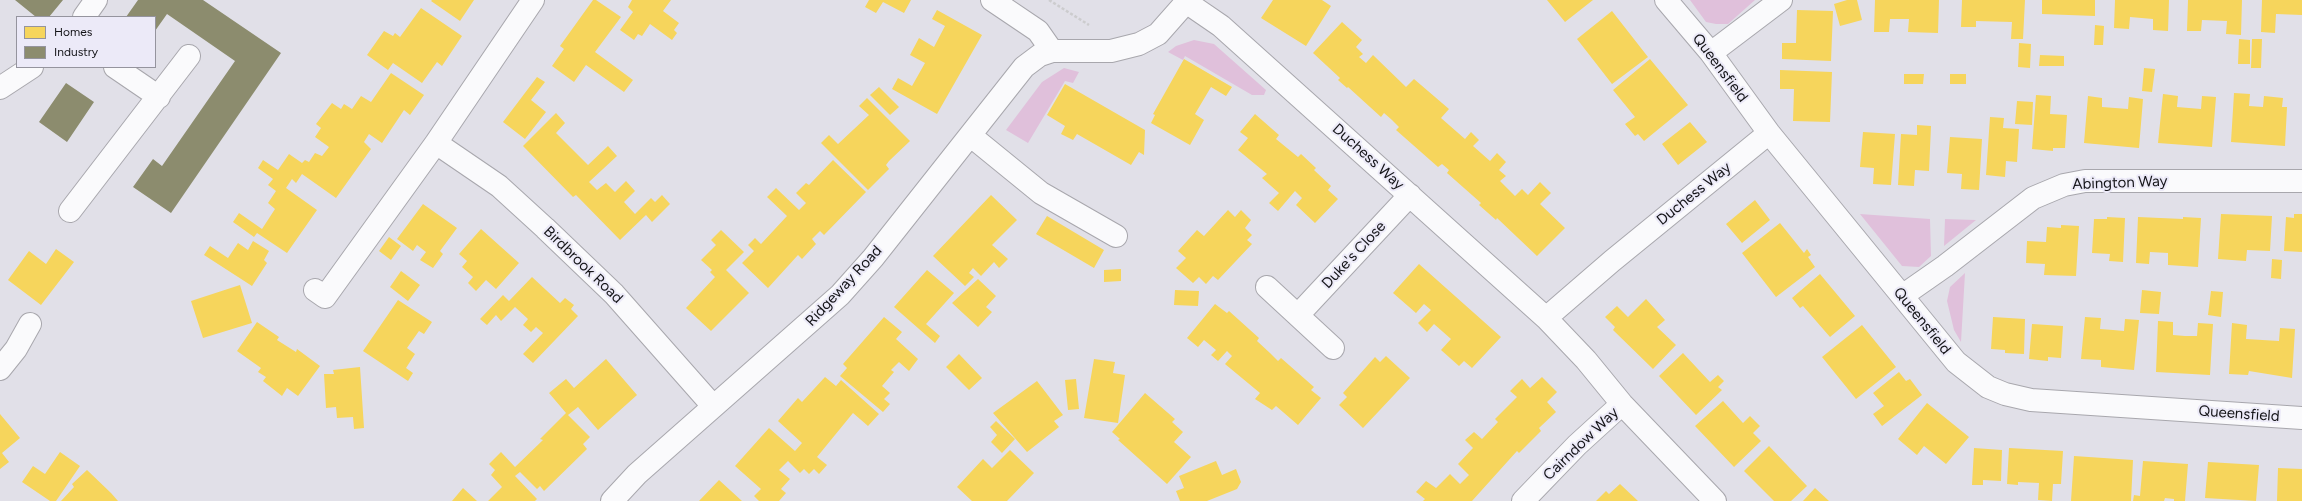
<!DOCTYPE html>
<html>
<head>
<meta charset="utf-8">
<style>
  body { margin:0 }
  #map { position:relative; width:2302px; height:501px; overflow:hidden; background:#e1e0e8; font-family:Figtree,sans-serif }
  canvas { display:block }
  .legend { position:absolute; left:16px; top:16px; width:140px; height:52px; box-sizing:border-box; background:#eceaf8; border:1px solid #95949e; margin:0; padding:5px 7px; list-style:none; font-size:12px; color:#131317 }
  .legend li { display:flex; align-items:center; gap:8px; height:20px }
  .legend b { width:20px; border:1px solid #95949e }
</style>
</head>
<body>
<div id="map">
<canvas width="2302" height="501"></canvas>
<ul class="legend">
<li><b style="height:11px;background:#f6d55c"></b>Homes</li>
<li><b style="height:11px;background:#8c8c6e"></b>Industry</li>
</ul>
</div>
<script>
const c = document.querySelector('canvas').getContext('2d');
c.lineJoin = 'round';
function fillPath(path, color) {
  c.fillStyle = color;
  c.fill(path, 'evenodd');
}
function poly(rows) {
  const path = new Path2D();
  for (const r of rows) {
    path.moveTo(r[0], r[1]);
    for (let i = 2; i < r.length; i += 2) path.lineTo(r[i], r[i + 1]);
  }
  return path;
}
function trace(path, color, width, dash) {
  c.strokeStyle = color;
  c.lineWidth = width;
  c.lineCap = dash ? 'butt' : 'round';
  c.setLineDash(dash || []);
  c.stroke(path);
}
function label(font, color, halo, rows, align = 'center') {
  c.font = font + ' Figtree,sans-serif';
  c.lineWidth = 4;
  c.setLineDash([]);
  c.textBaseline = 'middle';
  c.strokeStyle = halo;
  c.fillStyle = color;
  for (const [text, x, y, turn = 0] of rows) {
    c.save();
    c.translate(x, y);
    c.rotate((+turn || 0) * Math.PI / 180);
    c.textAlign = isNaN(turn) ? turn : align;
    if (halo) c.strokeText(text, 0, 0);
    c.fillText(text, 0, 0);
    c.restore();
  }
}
fillPath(poly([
  [1690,0,1755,0,1728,24,1716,24,1706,22],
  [1194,40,1214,44,1266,90,1264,95,1252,95,1185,56,1183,60,1168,52,1176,46],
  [1064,68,1079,72,1073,83,1065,81,1028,143,1006,130,1042,82],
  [1860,214,1930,219,1931,256,1919,267,1902,266],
  [1945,219,1976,220,1944,246],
  [1965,273,1961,342,1954,330,1947,301,1950,287]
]), '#e0c0db');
fillPath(poly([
  [432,0,474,0,460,21,431,1],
  [593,0,596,0,621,17,595,52,633,80,624,92,586,65,574,82,552,66,564,49,560,46],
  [632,0,671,0,663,11,679,23,674,30,677,33,672,40,650,24,642,36,638,34,634,40,620,30,633,12,628,7],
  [869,0,911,0,904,13,883,2,876,13,865,7],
  [1273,0,1322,0,1331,6,1306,46,1261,18],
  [1547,0,1593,0,1565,22],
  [1847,0,1857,0,1862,20,1840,26,1834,4],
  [1875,0,1939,0,1938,33,1908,32,1909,19,1890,19,1889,32,1874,32],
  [1962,0,2025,0,2023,39,2011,39,2012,22,1976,21,1976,27,1961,27],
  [2042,0,2095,0,2095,16,2042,14],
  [2115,0,2169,0,2168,31,2153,30,2153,19,2130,17,2129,29,2114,28],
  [2188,0,2242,0,2241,35,2226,34,2227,21,2202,20,2201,31,2187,31],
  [2262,0,2302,0,2302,15,2276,14,2275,33,2261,32],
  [421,8,462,36,442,66,437,62,422,83,393,63,388,70,367,55,384,31,393,36,395,33,400,37],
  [937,10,982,35,937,114,892,89,898,78,912,86,925,63,910,55,919,38,934,47,945,26,932,19],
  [1797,10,1833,11,1831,61,1782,59,1782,43,1796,43],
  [1612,11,1648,57,1612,84,1577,39],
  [1342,22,1362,40,1356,47,1363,54,1359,57,1366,63,1373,55,1406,87,1414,79,1449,109,1441,118,1465,139,1471,132,1479,140,1473,146,1490,161,1497,153,1506,162,1499,170,1506,176,1500,181,1515,196,1522,189,1528,195,1540,182,1551,193,1540,204,1565,228,1537,256,1497,218,1496,220,1479,205,1481,203,1447,173,1449,170,1442,164,1438,167,1396,130,1399,127,1392,120,1384,113,1381,117,1348,87,1347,88,1338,80,1340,78,1313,53],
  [2095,25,2104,26,2103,45,2094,45],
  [2239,39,2250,40,2250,64,2238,64],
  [2252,39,2262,39,2261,68,2251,68],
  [2019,43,2031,44,2030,68,2018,67],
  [2040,55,2064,56,2064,66,2039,66],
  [1184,59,1232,87,1226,96,1211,87,1195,114,1204,120,1190,145,1151,123,1155,115,1153,114],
  [1650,59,1688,105,1644,141,1638,134,1635,136,1625,124,1635,117,1613,90],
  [2144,68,2155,69,2152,92,2142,91],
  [1780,70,1832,72,1830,122,1793,121,1794,89,1780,89],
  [391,73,424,95,410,115,404,110,382,143,369,134,364,142,371,149,336,198,302,174,296,183,292,179,286,188,317,210,287,253,257,233,254,237,233,222,239,213,262,229,275,209,268,203,276,191,268,185,273,179,258,168,263,160,278,170,289,154,302,163,305,160,309,162,315,153,322,156,329,147,315,137,321,128,316,124,332,103,341,109,344,104,352,109,361,96,371,102],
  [1904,74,1924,74,1923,84,1904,84],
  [1950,74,1966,74,1966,84,1950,84],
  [537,77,545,82,531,100,546,112,525,139,503,122],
  [1065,84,1145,130,1144,155,1139,152,1131,165,1077,134,1073,140,1061,134,1065,126,1047,115],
  [879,87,899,107,890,115,870,95],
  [2234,93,2250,94,2249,106,2263,107,2264,96,2283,98,2282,107,2287,107,2285,146,2231,142],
  [2163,94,2178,96,2177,107,2201,109,2202,96,2216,97,2212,147,2158,143],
  [2036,95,2051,96,2050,114,2067,115,2065,148,2053,148,2053,151,2032,149],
  [2088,96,2102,98,2102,107,2128,109,2129,97,2143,99,2139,148,2084,143],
  [867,98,910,141,889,161,886,165,889,169,868,190,821,143,829,135,838,144,869,115,859,106],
  [2017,101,2033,102,2032,125,2015,124],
  [556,113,565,123,556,133,588,165,608,146,617,156,589,182,597,190,606,183,615,192,626,181,635,191,624,202,635,214,651,198,655,202,662,195,670,204,652,222,646,215,620,240,576,195,573,197,523,146],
  [1255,114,1279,135,1276,139,1298,157,1301,154,1316,168,1314,170,1331,186,1328,190,1338,199,1315,223,1296,205,1302,198,1295,191,1278,211,1269,203,1279,193,1262,178,1267,174,1238,150,1248,138,1240,132],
  [1990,117,2004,118,2003,128,2019,129,2017,162,2006,161,2005,177,1986,175],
  [1690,122,1707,142,1678,165,1662,144],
  [1917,125,1931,126,1929,171,1915,170,1914,186,1898,185,1901,134,1917,135],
  [1863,132,1895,134,1891,185,1873,184,1874,168,1860,167],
  [1950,137,1982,139,1979,190,1961,189,1962,174,1947,173],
  [833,160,866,192,824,235,820,231,812,239,816,244,802,259,798,255,768,288,742,263,754,251,748,245,755,238,761,244,787,216,767,197,776,188,799,210,806,203,796,193,806,183,809,185],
  [991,195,1017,220,992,245,1008,259,999,268,994,262,981,276,973,268,969,273,974,277,965,286,933,256],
  [1755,200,1770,220,1742,243,1726,224],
  [423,204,457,228,440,251,443,254,433,268,420,260,426,252,417,245,413,251,397,239],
  [1228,210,1235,217,1241,210,1251,220,1245,228,1252,235,1247,240,1252,244,1218,280,1213,276,1206,284,1199,277,1193,283,1176,268,1186,258,1178,251,1197,230,1204,236],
  [2221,214,2272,216,2270,251,2247,250,2246,261,2218,259],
  [2294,214,2302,214,2302,252,2284,251,2286,217,2294,218],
  [1047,216,1104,250,1094,268,1036,234],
  [2107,217,2125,218,2123,262,2109,261,2110,254,2092,253,2094,219,2107,219],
  [2138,217,2183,219,2183,217,2201,218,2198,267,2168,265,2168,253,2150,252,2149,264,2136,263],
  [1780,223,1804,253,1807,249,1811,255,1808,257,1815,267,1776,297,1742,253],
  [2061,225,2079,226,2076,276,2044,275,2045,264,2026,263,2027,241,2046,242,2047,227,2061,228],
  [481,229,519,263,496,289,486,280,476,291,468,283,473,277,462,267,467,261,459,254],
  [721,230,744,252,726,270,749,293,711,331,686,308,715,277,710,272,712,270,701,260,716,245,711,240],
  [389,237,401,246,391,260,379,251],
  [253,241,269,251,264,260,267,263,252,286,204,255,210,246,228,258,238,243,248,250],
  [56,249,74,262,41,305,8,280,29,251,46,264],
  [2272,259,2282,260,2281,279,2271,278],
  [1419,264,1501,337,1472,368,1464,361,1459,366,1441,350,1451,339,1434,324,1427,332,1418,323,1431,310,1424,304,1416,313,1393,293],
  [1121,269,1121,281,1104,282,1104,270],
  [927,270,954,293,926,324,940,336,935,343,894,307],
  [401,271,420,285,408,301,390,287],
  [1820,274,1855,316,1830,337,1803,306,1800,308,1792,298],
  [532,277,560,303,565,298,574,305,571,309,578,316,533,363,523,354,543,333,536,327,531,332,523,325,528,319,515,307,501,321,496,315,487,325,480,319,503,295,509,301],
  [978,279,996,296,986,307,992,312,978,327,952,303],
  [240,285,252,323,203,338,191,301],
  [1175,290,1199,291,1198,306,1174,305],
  [2142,290,2161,292,2159,314,2140,313],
  [2211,291,2223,292,2221,317,2208,315],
  [1646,299,1665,320,1657,327,1676,345,1653,369,1613,330,1615,327,1605,317,1617,306,1628,317],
  [398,300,432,322,424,334,419,331,407,348,415,354,406,368,413,373,408,381,363,351],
  [1215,304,1227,313,1229,311,1259,338,1257,341,1270,353,1278,361,1281,358,1314,387,1311,390,1321,398,1298,425,1276,406,1272,410,1255,399,1260,393,1225,364,1232,356,1227,351,1218,361,1211,355,1216,350,1204,340,1198,347,1187,338],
  [884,317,902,332,896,339,918,359,909,371,899,362,891,370,894,372,882,386,890,393,884,399,890,404,883,412,840,376,847,368,843,364],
  [1993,317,2025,319,2024,354,2005,353,2005,350,1991,349],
  [2085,317,2101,318,2100,329,2113,330,2124,331,2125,319,2139,320,2134,370,2101,367,2101,360,2081,359],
  [2158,321,2173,322,2173,335,2185,336,2197,336,2198,323,2213,324,2210,375,2156,372],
  [257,322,279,337,277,340,296,352,297,349,320,366,298,396,287,388,282,396,263,381,266,377,258,372,261,368,237,351],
  [2232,323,2247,325,2246,339,2279,341,2280,328,2295,329,2292,378,2249,371,2248,375,2229,374],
  [2032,324,2063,326,2061,358,2048,357,2048,361,2029,359],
  [1862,325,1896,367,1856,399,1822,357],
  [1683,353,1710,382,1718,375,1724,381,1718,387,1722,390,1696,415,1659,376],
  [959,354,982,378,969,390,946,367],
  [1386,356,1410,378,1363,428,1339,405,1347,397,1343,393,1375,357,1380,362],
  [606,359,637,395,598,430,578,407,568,415,590,437,583,444,587,449,544,491,540,486,537,489,520,472,515,476,537,499,535,501,488,501,502,487,491,475,495,470,489,464,501,452,515,467,543,440,540,439,566,413,549,393,566,379,574,388],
  [1094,359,1115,362,1113,373,1125,375,1118,423,1084,418],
  [360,367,364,428,354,429,353,417,337,418,336,407,326,408,324,374,334,374,333,370],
  [1899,372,1906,381,1910,379,1922,395,1882,426,1873,414,1884,406,1873,393],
  [825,377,836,386,841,380,879,414,868,426,853,413,817,457,827,465,819,474,814,469,809,474,804,469,800,473,788,461,779,470,790,479,781,489,786,493,779,501,759,501,754,496,761,489,735,466,769,428,795,451,802,443,778,421,798,398,802,402],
  [1542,377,1557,392,1547,402,1556,412,1539,428,1541,431,1519,453,1517,451,1472,501,1423,501,1425,499,1416,492,1426,481,1436,488,1450,474,1460,484,1469,475,1458,464,1473,448,1465,440,1474,432,1482,439,1498,422,1495,419,1517,397,1510,391,1522,379,1530,388],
  [1076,379,1079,409,1068,410,1065,380],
  [1037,381,1063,415,1054,421,1059,427,1027,452,993,413],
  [1145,393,1175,419,1172,422,1183,432,1174,442,1191,457,1167,484,1118,440,1120,439,1112,432],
  [1723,401,1743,423,1750,416,1760,426,1753,433,1761,441,1734,467,1695,426],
  [1927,403,1969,437,1946,464,1924,446,1917,455,1898,439],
  [0,414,20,438,2,453,9,462,0,469],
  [996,421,1015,439,1002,453,991,442,997,435,990,427],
  [1769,446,1807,486,1791,501,1774,501,1744,471],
  [1974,448,2002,450,2001,481,1983,480,1983,485,1972,485],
  [2009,448,2063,451,2061,484,2053,484,2052,501,2038,500,2039,483,2018,482,2018,485,2007,484],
  [1010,450,1034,473,1007,501,972,501,957,487,983,459,992,468],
  [60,452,80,466,56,501,50,501,22,482,33,466,45,474],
  [2074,456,2133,460,2131,501,2071,501],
  [1216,461,1222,475,1236,469,1241,482,1237,489,1207,501,1180,501,1176,491,1184,488,1179,476],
  [2143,461,2188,464,2185,501,2174,501,2174,499,2165,498,2164,501,2133,501,2134,495,2140,496],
  [2208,462,2259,465,2256,501,2205,498],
  [2278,468,2302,469,2302,501,2277,501],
  [87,470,111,493,118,501,61,501,74,487,72,484],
  [719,480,742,501,699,501],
  [1620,484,1638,501,1596,501,1606,491,1609,494],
  [463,488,477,501,452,501],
  [1815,488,1829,501,1803,501]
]), '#f6d55c');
fillPath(poly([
  [15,0,63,0,49,17,36,17],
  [138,0,203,0,281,53,171,213,133,187,153,159,162,166,235,61,167,14,155,31,155,17,126,17],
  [66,83,94,102,67,142,39,122]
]), '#8c8c6e');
const minor = poly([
  [992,0,1038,31,1052,51],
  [1666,0,1711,53,1769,133,1956,362,1988,387,2005,394,2031,400,2302,418],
  [1186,2,1221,26,1546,318,1586,360,1622,404,1715,501],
  [84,17,96,0],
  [1711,53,1781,0],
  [115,67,159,97],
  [0,88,32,67],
  [971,136,1041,193,1116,236],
  [436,143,499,186,545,228,614,294,713,406],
  [70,211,189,56],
  [1267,287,1333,348],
  [315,290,325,297,436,143,533,0],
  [1902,296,1945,266,2033,198,2064,185,2085,181,2302,181],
  [1298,315,1410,195],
  [1546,318,1612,261,1769,133],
  [0,369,16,349,30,324],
  [612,501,637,474,840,295,873,258,1024,67,1040,55,1052,51,1111,51,1139,44,1158,34,1188,0],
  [1523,501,1577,445,1622,404]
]);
trace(minor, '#a8a7ad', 24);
trace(poly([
  [1049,0,1089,25]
]), '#ccccce', 2.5, [3, 2]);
trace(minor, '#fafafc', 22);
label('15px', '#131317', '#eceaf8', [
  ["Queensfield",1720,68,53],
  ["Duchess Way",1368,157,42],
  ["Abington Way",2120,183,-2],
  ["Duchess Way",1694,194,-39],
  ["Duke's Close",1354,255,-47],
  ["Birdbrook Road",583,265,44],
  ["Ridgeway Road",844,286,-47],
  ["Queensfield",1922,321,51],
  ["Queensfield",2239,414,4],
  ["Cairndow Way",1581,444,-44]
]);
</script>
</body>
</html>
